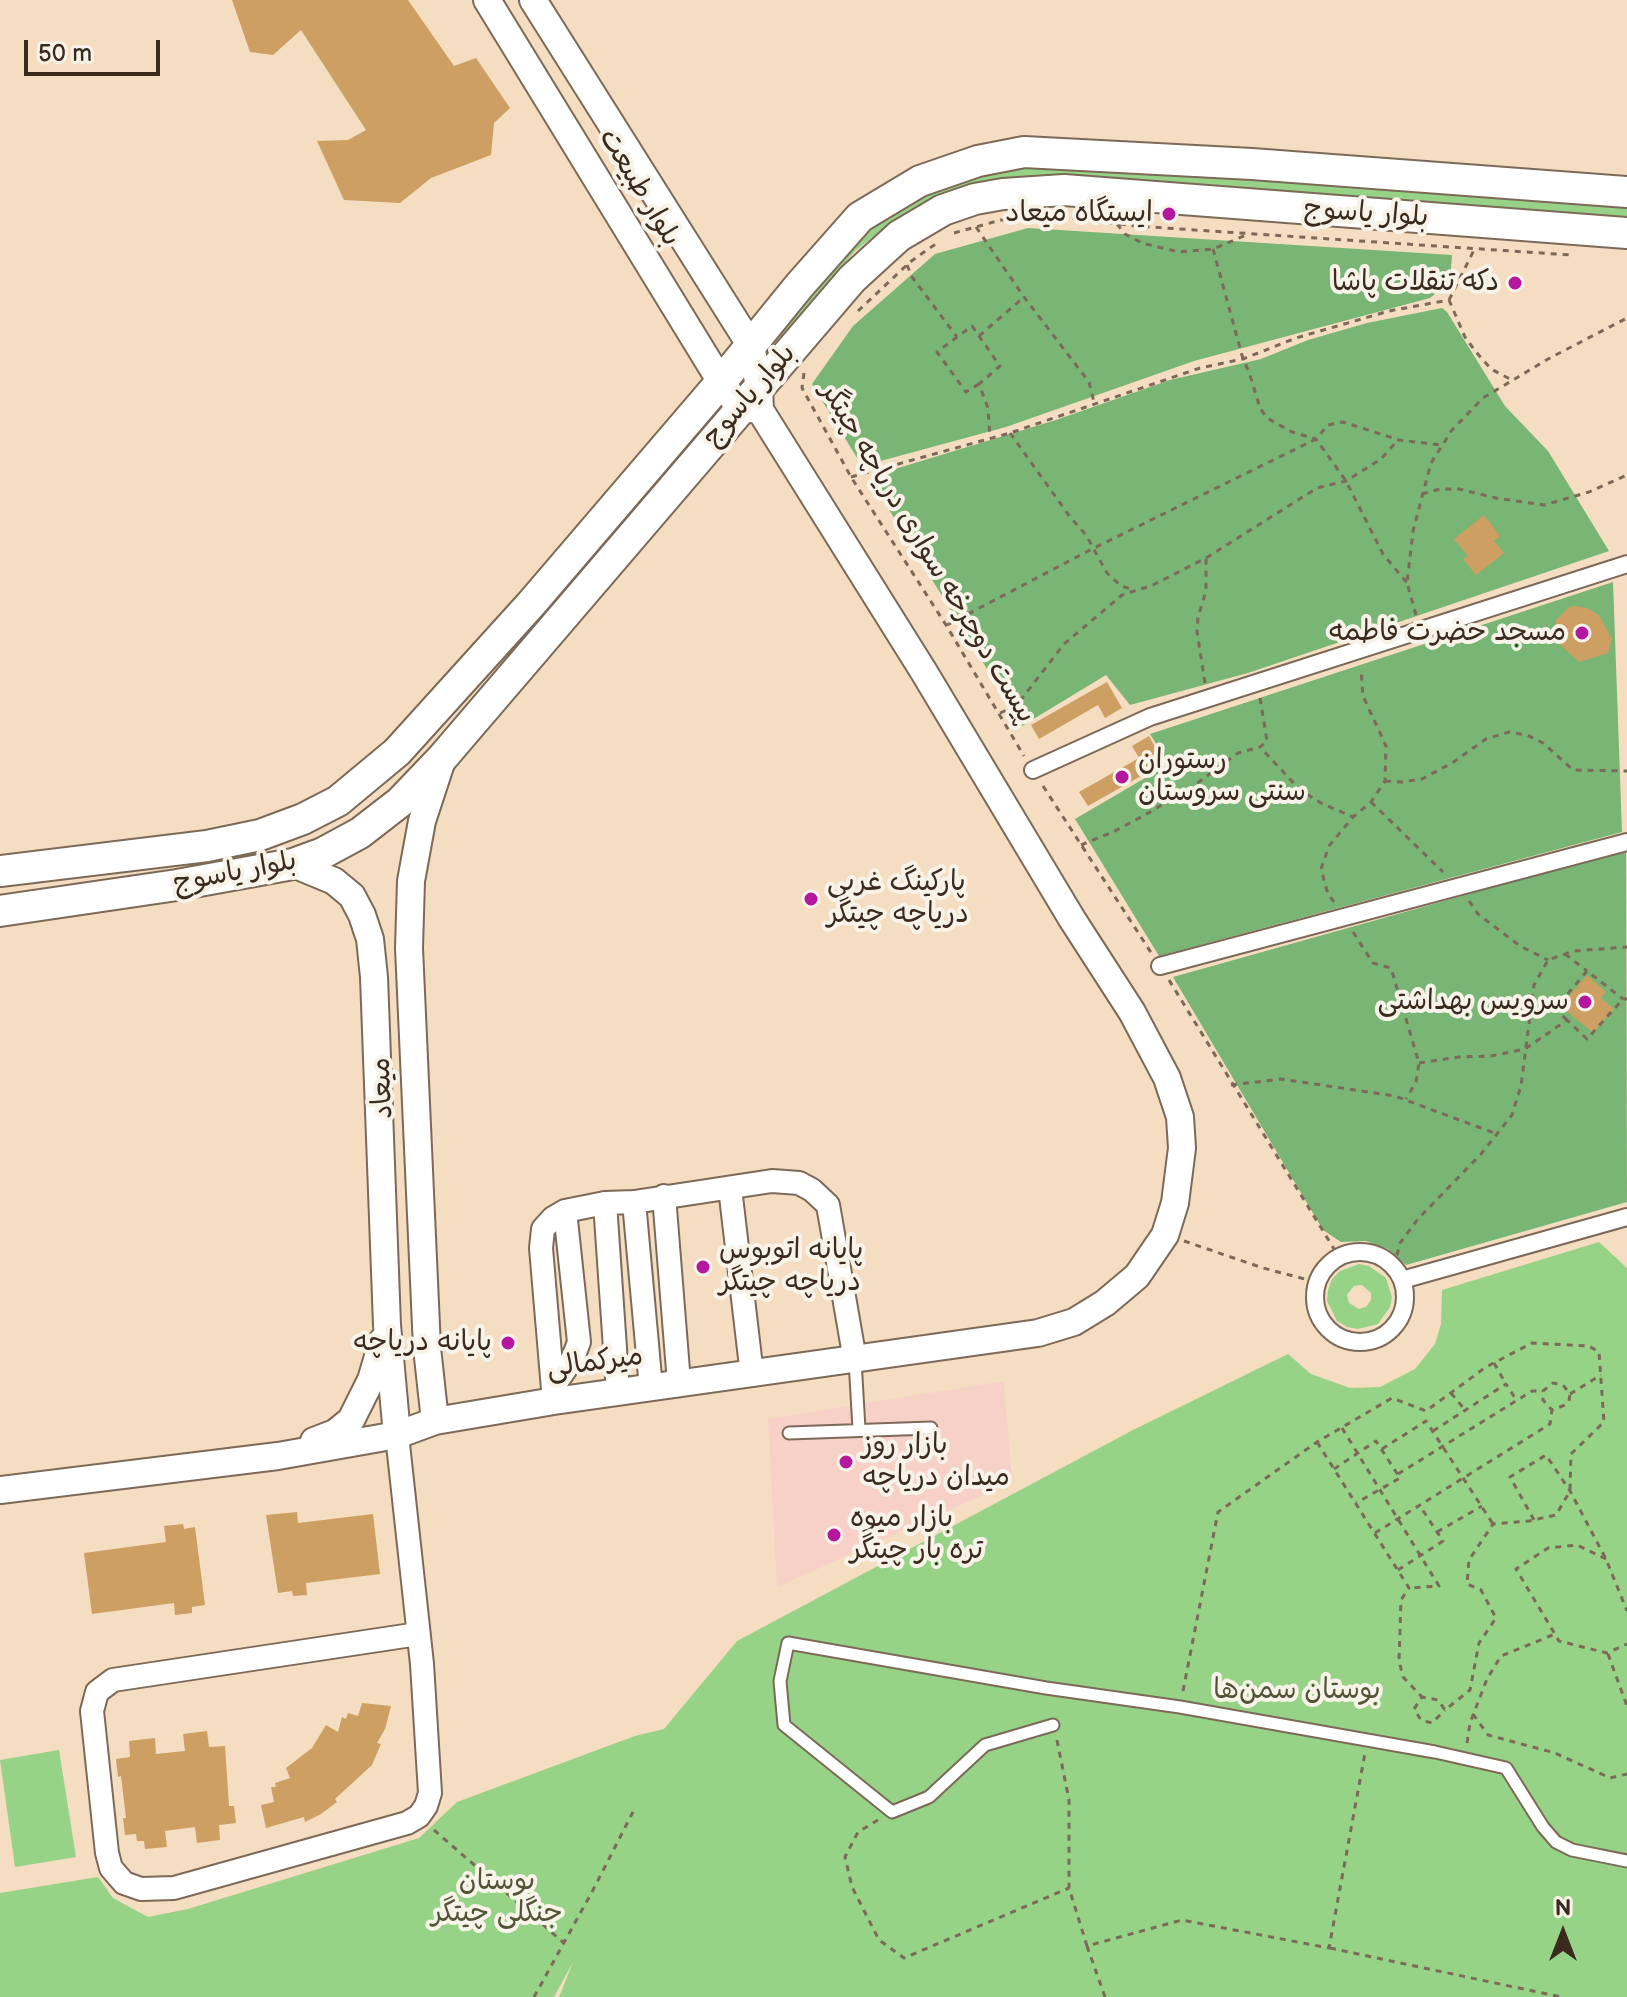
<!DOCTYPE html>
<html>
<head>
<meta charset="utf-8">
<style>
  body { margin:0 }
  #map { position:relative; width:1627px; height:1997px; overflow:hidden; background:#f4ddc1; font-family:"Balsamiq Sans",sans-serif }
  canvas { display:block }
  .north { position:absolute; left:1523px; top:1893px; width:80px; height:80px; -webkit-text-stroke:6px #f7f3e8; paint-order:stroke; rotate:0deg; font-size:22px; font-weight:700; line-height:32px; text-align:center; color:#3b2a1e }
  .north::after { content:''; display:block; margin:auto; width:28px; height:36px; background:#3b2a1e; clip-path:polygon(50% 0,100% 100%,50% 72%,0 100%) }
  .scale { position:absolute; left:24px; top:40px; width:136px; height:36px; box-sizing:border-box; border:4px solid #3b2a1e; border-top:0; padding-left:10px; font-size:24px; line-height:28px; white-space:nowrap; color:#3b2a1e; -webkit-text-stroke:6px #f7f3e8; paint-order:stroke }
</style>
</head>
<body>
<div id="map">
<canvas width="1627" height="1997"></canvas>
<div class="north">N</div>
<div class="scale">50 m</div>
</div>
<script>
const c = document.querySelector('canvas').getContext('2d');
c.lineJoin = 'round';
function fillPath(path, color) {
  c.fillStyle = color;
  c.fill(path, 'evenodd');
}
function poly(rows) {
  const path = new Path2D();
  for (const r of rows) {
    if (r.length === 3) {
      path.moveTo(r[0] + r[2], r[1]);
      path.arc(r[0], r[1], r[2], 0, 2 * Math.PI);
      continue;
    }
    path.moveTo(r[0], r[1]);
    for (let i = 2; i < r.length; i += 2) path.lineTo(r[i], r[i + 1]);
  }
  return path;
}
function trace(path, color, width, dash) {
  c.strokeStyle = color;
  c.lineWidth = width;
  c.lineCap = dash ? 'butt' : 'round';
  c.setLineDash(dash || []);
  c.stroke(path);
}
function label(font, color, halo, rows, align = 'center') {
  c.font = font + ' "Balsamiq Sans","Playpen Sans Arabic",sans-serif';
  c.lineWidth = 8;
  c.setLineDash([]);
  c.textBaseline = 'middle';
  c.strokeStyle = halo;
  c.fillStyle = color;
  for (const [text, x, y, turn = 0] of rows) {
    c.save();
    c.translate(x, y);
    c.rotate((+turn || 0) * Math.PI / 180);
    c.textAlign = isNaN(turn) ? turn : align;
    if (halo) c.strokeText(text, 0, 0);
    c.fillText(text, 0, 0);
    c.restore();
  }
}
fillPath(poly([
  [1004,1381,1012,1482,777,1587,768,1419]
]), '#f7d1c7');
fillPath(poly([
  [1009,167,1063,168,1302,181,1627,204,1627,218,932,200,894,220,855,251,796,320,773,345,769,345,839,252,908,197],
  [1599,1242,1627,1268,1627,1997,559,1997,573,1962,554,1997,0,1997,0,1893,98,1877,113,1898,148,1917,188,1909,419,1838,457,1802,635,1736,664,1729,737,1641,1133,1430,1288,1354,1311,1374,1350,1388,1380,1387,1415,1369,1435,1344,1441,1324,1442,1290],
  [1359,1264,1369,1266,1386,1278,1392,1297,1390,1307,1378,1324,1358,1329,1347,1327,1337,1321,1327,1301,1328,1290,1332,1279,1340,1271],
  [1362,1285,1371,1293,1371,1300,1366,1307,1359,1309,1349,1303,1347,1295,1354,1286],
  [59,1750,76,1857,15,1867,0,1760]
]), '#97d387');
fillPath(poly([
  [1028,228,1452,255,1450,282,1430,298,1194,361,1006,427,862,466,812,384,853,326,935,254],
  [1442,308,1447,312,1505,406,1548,451,1609,551,1248,673,1130,705,1106,675,1022,726,880,495,872,476,1056,420,1170,380,1261,359,1308,340,1367,323],
  [1613,582,1622,832,1159,956,1075,819,1169,764,1150,734],
  [1626,850,1627,1202,1406,1265,1388,1249,1366,1241,1341,1242,1323,1230,1173,977]
]), '#79b574');
fillPath(poly([
  [232,0,408,0,454,66,476,58,510,108,494,123,491,155,431,178,400,203,344,200,317,141,348,140,366,130,301,30,273,55,250,52],
  [1484,515,1500,536,1494,541,1504,553,1476,575,1463,559,1468,556,1454,539],
  [1575,606,1587,608,1599,615,1612,639,1608,653,1579,662,1555,640,1556,620,1569,607],
  [1107,682,1122,708,1105,718,1098,705,1039,739,1031,725],
  [1149,736,1164,763,1088,806,1079,792,1139,758,1132,746],
  [1587,975,1606,992,1601,998,1614,1009,1593,1033,1561,1006],
  [297,1512,298,1523,373,1514,380,1574,306,1583,307,1595,293,1596,292,1591,278,1593,266,1515],
  [183,1524,184,1529,195,1527,205,1605,192,1607,192,1613,175,1615,174,1603,92,1614,84,1553,166,1542,164,1526],
  [362,1703,391,1706,385,1729,377,1743,381,1744,372,1765,335,1799,337,1802,321,1814,305,1822,304,1817,266,1828,261,1805,274,1802,271,1787,276,1787,275,1783,290,1778,286,1768,312,1748,326,1725,338,1732,342,1717,346,1719,348,1713,358,1716],
  [207,1731,209,1747,225,1746,229,1806,234,1806,236,1823,219,1825,220,1840,197,1843,195,1827,165,1831,167,1847,145,1849,144,1841,137,1841,136,1834,125,1835,123,1818,126,1818,121,1776,118,1777,116,1759,130,1757,129,1741,155,1738,156,1754,185,1751,183,1734]
]), '#cd9f63');
const service = poly([
  [855,1360,859,1429],
  [789,1433,931,1428],
  [1053,1725,985,1745,929,1797,892,1812,784,1725,780,1681,788,1643,1046,1688,1180,1707,1435,1752,1506,1768,1543,1827,1556,1842,1572,1850,1627,1861]
]);
const pedestrian = poly([
  [1033,770,1150,717,1627,564],
  [1160,966,1627,842],
  [1360,1297,45],
  [1402,1280,1627,1217]
]);
const minor = poly([
  [730,1188,752,1375],
  [664,1196,679,1383],
  [634,1202,651,1388],
  [605,1203,618,1392],
  [553,1387,573,1358,579,1342,565,1211],
  [554,1401,541,1248,543,1229,553,1218,565,1211,605,1203,634,1202,772,1181,799,1183,812,1190,828,1205,855,1360],
  [397,1435,422,1664,430,1793,426,1806,419,1816,407,1823,174,1888,141,1889,124,1883,111,1868,107,1853,92,1711,97,1692,113,1680,418,1634]
]);
const tertiary = poly([
  [487,0,721,382,740,408,760,410],
  [293,864,334,881,352,896,362,915,370,939,374,977,387,1325,397,1435],
  [435,1421,427,1348,409,948,411,881,422,821,443,757],
  [314,1441,335,1433,351,1420,371,1380,383,1340],
  [0,1490,278,1456,397,1435,435,1421,554,1401,1038,1333,1074,1322,1105,1303,1137,1276,1165,1235,1175,1203,1182,1148,1180,1117,1167,1078,1132,1012,1072,919,924,672,760,410,759,386,751,346,533,0]
]);
const secondary = poly([
  [0,871,207,846,260,835,303,819,338,801,397,752,531,604,721,382,799,286,860,217,920,181,978,161,1024,152,1252,164,1627,192],
  [0,911,177,885,293,864,323,853,360,833,400,802,443,757,852,279,899,236,943,210,975,199,1003,194,1064,190,1627,233]
]);
trace(service, '#7c6957', 15);
trace(pedestrian, '#7c6957', 20);
trace(minor, '#7c6957', 26);
trace(tertiary, '#7c6957', 30);
trace(secondary, '#7c6957', 34);
trace(poly([
  [1117,224,1125,234,1142,243,1179,252,1213,249,1246,235],
  [976,227,1024,297,1089,382,1094,402],
  [954,233,1001,220,1064,217,1135,226,1571,255],
  [1213,249,1243,359,1249,372,1260,408,1267,418,1292,432,1316,439,1346,481,1383,554,1407,583],
  [907,265,912,277,957,337],
  [1449,300,1465,337,1476,352,1491,369,1510,379],
  [1449,300,1474,250],
  [858,311,910,262,937,243],
  [979,336,1024,297],
  [804,373,802,388,851,477,946,625,1024,756],
  [979,384,966,392,937,352,972,326,1000,366,979,384,988,408,990,438],
  [1010,433,1070,517,1086,535,1107,573,1121,586,1134,590],
  [851,477,1010,433,1200,368,1243,359,1296,338,1389,311,1449,300],
  [1422,494,1440,489,1459,489,1496,498,1544,505,1589,492,1627,475],
  [1416,615,1407,583,1413,531,1431,463,1452,430,1483,398,1548,359,1627,318],
  [947,625,1092,549,1316,439,1328,425,1343,422,1399,440,1441,445],
  [1205,683,1197,632,1198,617,1206,591,1206,558],
  [1260,698,1267,741,1260,747,1300,790,1321,803,1353,817],
  [1000,713,1016,706,1064,644,1122,595,1153,585,1206,558,1317,488,1346,481,1381,459,1398,440],
  [1385,781,1401,782,1422,779,1452,763,1486,739,1509,732,1527,735,1543,743,1573,770,1627,771],
  [1043,786,1152,954],
  [1371,802,1443,872],
  [1081,845,1113,832,1143,816,1192,787,1238,753,1260,747],
  [1469,901,1478,914,1520,946,1548,960],
  [1334,902,1328,894,1321,869,1329,846,1353,817,1371,802,1385,781,1386,746,1363,696,1361,669],
  [1353,932,1373,963,1391,968,1419,1063,1416,1082,1406,1099],
  [1565,954,1587,971],
  [1169,980,1339,1257],
  [1567,1020,1555,1009,1587,971,1623,999],
  [1419,1063,1459,1057,1491,1056,1525,1049,1567,1020,1587,1039,1623,999,1627,999],
  [1231,1085,1281,1079,1395,1096,1497,1134],
  [1184,1241,1263,1268,1316,1282],
  [1394,1267,1400,1243,1418,1219,1481,1154,1512,1115,1521,1086,1534,985,1548,960,1574,951,1627,947],
  [1494,1363,1506,1384],
  [1451,1393,1465,1410],
  [1570,1394,1601,1375],
  [1342,1428,1439,1586,1409,1588],
  [1433,1431,1506,1384,1517,1401],
  [1317,1442,1409,1588,1401,1600,1399,1661,1403,1677,1422,1697],
  [1382,1449,1426,1421,1493,1524],
  [1334,1469,1376,1441,1400,1478,1356,1503],
  [1398,1474,1532,1391,1543,1391],
  [1534,1520,1510,1477,1546,1455,1570,1491,1606,1559,1627,1611],
  [1437,1532,1482,1506],
  [1375,1533,1550,1424,1552,1410,1565,1405,1569,1401,1570,1394,1563,1385,1553,1383,1543,1391,1543,1400,1552,1410],
  [1606,1559,1577,1545,1548,1548,1516,1569,1559,1641,1607,1653,1627,1644],
  [1398,1570,1443,1541,1420,1506],
  [1608,1654,1627,1706],
  [1183,1691,1218,1512,1317,1442,1392,1398,1426,1411,1486,1367,1532,1343,1589,1346,1599,1352,1604,1422,1571,1454,1570,1491,1556,1515,1529,1521,1493,1524,1469,1560,1467,1584,1481,1590,1496,1618,1479,1643,1470,1690,1445,1710,1438,1700,1422,1697,1414,1709,1421,1720,1432,1723,1445,1710],
  [1473,1714,1488,1735,1555,1753,1610,1778,1627,1774],
  [1057,1740,1069,1800,1069,1888,1087,1946,1182,1920,1329,1948,1365,1753],
  [1467,1743,1470,1723,1487,1679,1501,1656,1555,1634],
  [878,1820,858,1832,845,1857,852,1887,879,1940,904,1958,1069,1888],
  [434,1830,564,1943],
  [1087,1946,1105,1997],
  [1330,1948,1561,1997],
  [534,1997,593,1890,635,1808]
]), '#7c6957', 3, [6, 6]);
trace(service, '#fff', 11);
trace(pedestrian, '#fff', 16);
trace(minor, '#fff', 22);
trace(tertiary, '#fff', 26);
trace(secondary, '#fff', 30);
for (const [x, y, r, color] of [
  [1169,214,8,"#b5179e"],
  [1515,283,8,"#b5179e"],
  [1582,633,8,"#b5179e"],
  [1122,777,8,"#b5179e"],
  [811,899,8,"#b5179e"],
  [1585,1002,8,"#b5179e"],
  [703,1267,8,"#b5179e"],
  [508,1343,8,"#b5179e"],
  [846,1462,8,"#b5179e"],
  [834,1535,8,"#b5179e"]
]) {
  const dot = new Path2D();
  dot.arc(x, y, r, 0, 2 * Math.PI);
  c.fillStyle = color;
  c.fill(dot);
  trace(dot, '#f7f3e8', 3);
}
label('28px', '#3b2a1e', '#f7f3e8', [
  ["بلوار طبیعت",639,188,59],
  ["بلوار یاسوج",1366,214,4],
  ["بلوار یاسوج",750,396,-49],
  ["پیست دوچرخه سواری دریاچه چیتگر",927,553,59],
  ["بلوار یاسوج",235,873,-11],
  ["میعاد",383,1088,-93],
  ["میرکمالی",595,1363,-8]
]);
label('28px', '#3b2a1e', '#f7f3e8', [
  ["ایستگاه میعاد",1153,214],
  ["دکه تنقلات پاشا",1499,283],
  ["مسجد حضرت فاطمه",1566,633],
  ["رستوران",1138,761,"left"],
  ["سنتی سروستان",1138,793,"left"],
  ["پارکینگ غربی",827,883,"left"],
  ["دریاچه چیتگر",827,915,"left"],
  ["سرویس بهداشتی",1569,1002],
  ["پایانه اتوبوس",719,1251,"left"],
  ["دریاچه چیتگر",719,1283,"left"],
  ["پایانه دریاچه",492,1343],
  ["بازار روز",862,1446,"left"],
  ["میدان دریاچه",862,1478,"left"],
  ["بازار میوه",850,1519,"left"],
  ["تره بار چیتگر",850,1551,"left"]
], 'right');
label('28px', '#525438', '#f7f3e8', [
  ["بوستان سمن‌ها",1297,1691],
  ["بوستان",497,1882],
  ["جنگلی چیتگر",497,1914]
]);
</script>
</body>
</html>
